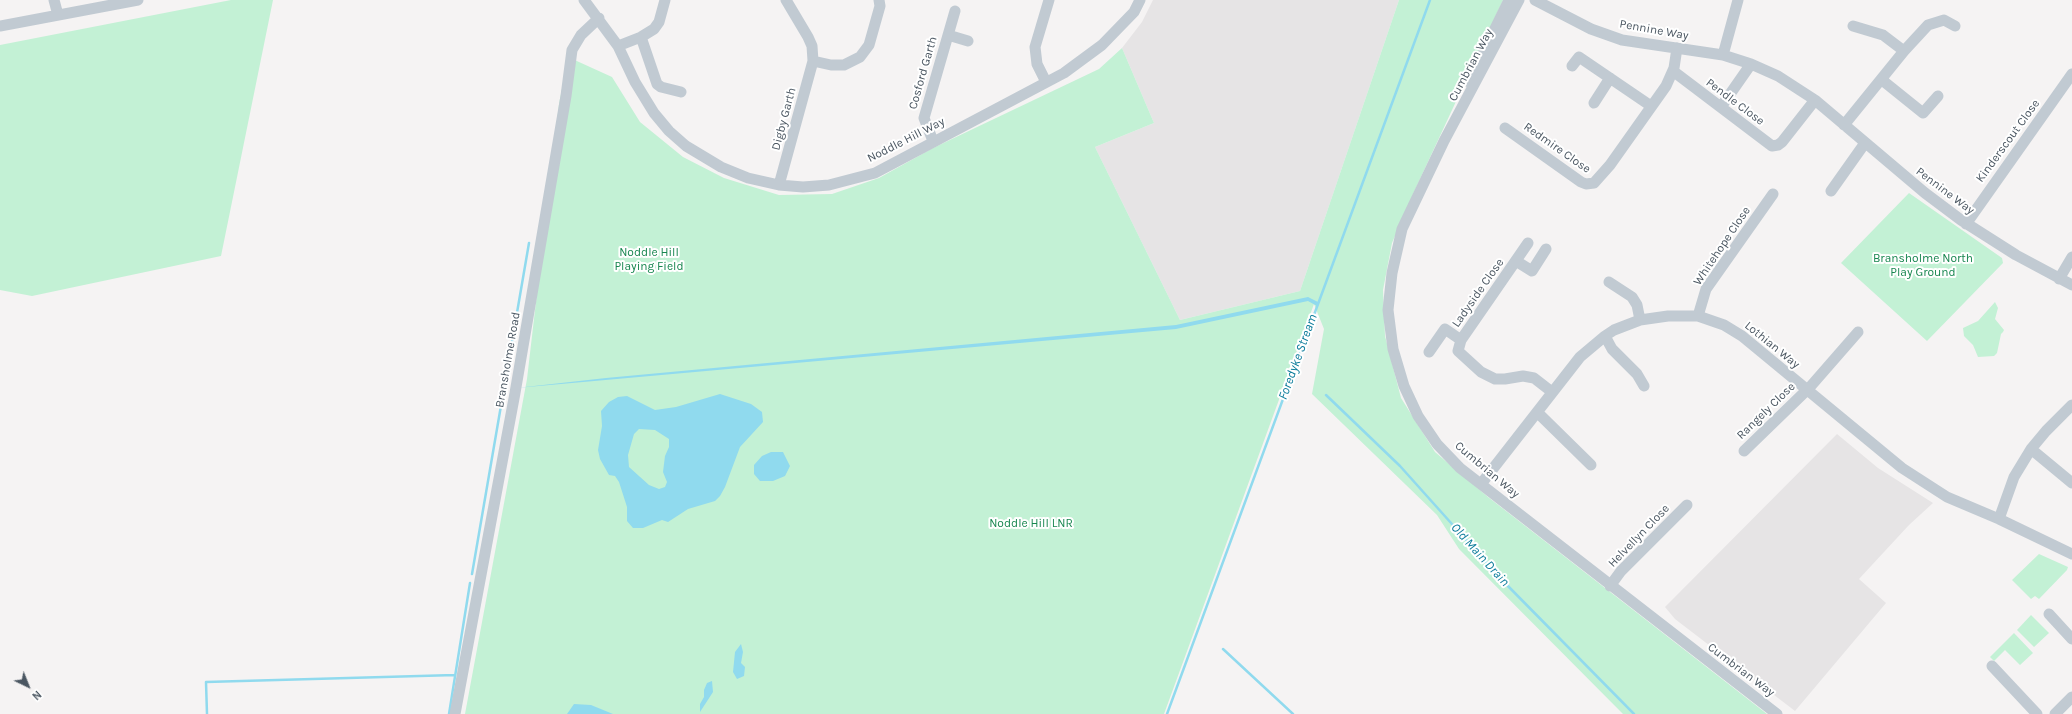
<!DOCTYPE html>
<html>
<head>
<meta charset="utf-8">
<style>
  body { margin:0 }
  #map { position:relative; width:2072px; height:714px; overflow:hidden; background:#f5f3f3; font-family:Karla,sans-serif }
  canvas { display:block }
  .north { position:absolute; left:8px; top:666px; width:40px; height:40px; -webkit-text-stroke:3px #fff; paint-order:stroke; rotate:137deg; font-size:11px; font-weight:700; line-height:16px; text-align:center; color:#4a5661 }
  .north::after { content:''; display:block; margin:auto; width:14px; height:18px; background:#4a5661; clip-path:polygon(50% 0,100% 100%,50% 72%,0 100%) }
</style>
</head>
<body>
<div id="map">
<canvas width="2072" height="714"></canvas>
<div class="north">N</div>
</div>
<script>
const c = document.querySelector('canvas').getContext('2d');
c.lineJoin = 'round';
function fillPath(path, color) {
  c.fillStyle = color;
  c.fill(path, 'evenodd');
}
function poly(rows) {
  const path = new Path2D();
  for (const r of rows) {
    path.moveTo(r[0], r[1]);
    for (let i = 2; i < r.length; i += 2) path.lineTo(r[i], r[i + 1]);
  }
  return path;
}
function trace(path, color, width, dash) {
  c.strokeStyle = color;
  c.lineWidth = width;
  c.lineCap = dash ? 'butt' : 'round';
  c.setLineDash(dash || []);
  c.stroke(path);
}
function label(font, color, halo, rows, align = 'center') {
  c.font = font + ' Karla,sans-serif';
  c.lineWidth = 4;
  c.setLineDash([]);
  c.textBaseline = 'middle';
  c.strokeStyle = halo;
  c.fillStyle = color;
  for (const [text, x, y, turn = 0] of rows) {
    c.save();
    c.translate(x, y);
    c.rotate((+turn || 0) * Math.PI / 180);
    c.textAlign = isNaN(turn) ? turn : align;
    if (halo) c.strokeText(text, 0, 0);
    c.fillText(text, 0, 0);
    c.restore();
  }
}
fillPath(poly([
  [1153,0,1399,0,1300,291,1180,320,1095,147,1154,123,1122,48,1142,22],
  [1837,434,1878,468,1933,503,1909,525,1859,579,1886,603,1795,711,1675,619,1665,607]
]), '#e6e4e5');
fillPath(poly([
  [231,0,273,0,221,256,32,296,0,290,0,45],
  [1399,0,1503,0,1414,192,1392,243,1383,290,1385,336,1401,398,1435,452,1488,497,1767,714,1623,714,1459,549,1437,515,1312,394,1324,329,1314,304,1164,714,465,714,527,379,559,104,568,57,612,77,640,122,683,157,724,178,779,195,832,194,879,178,933,148,1099,69,1122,48,1154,123,1095,147,1180,320,1300,291],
  [1909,193,2002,258,2003,263,1927,341,1841,263],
  [1995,302,1998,308,1995,319,2004,330,2003,332,2001,334,1997,353,1994,356,1978,357,1973,345,1964,336,1963,328,1978,321],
  [2039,554,2068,567,2067,570,2039,599,2035,596,2031,599,2012,580],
  [2031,615,2049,633,2034,647,2017,630],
  [2014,633,2033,653,2020,665,2005,650,1994,661,1990,657]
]), '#c3f1d5');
fillPath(poly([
  [1308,297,1318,302,1317,306,1308,301,1176,329,516,388,606,378,1176,325],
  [720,394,751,404,762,412,763,422,740,447,725,487,720,496,715,501,688,509,668,522,662,520,643,528,633,528,627,521,627,507,619,482,615,476,609,475,600,459,598,450,602,426,601,411,609,402,618,397,627,396,655,410,676,407],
  [639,429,655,430,669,439,669,447,665,456,663,472,667,482,665,487,659,489,649,485,629,467,628,455,634,434],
  [771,452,783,452,790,466,785,476,773,481,760,481,754,474,754,465,762,456],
  [741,644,743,652,741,663,745,667,744,676,737,679,733,672,735,652],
  [712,681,713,692,700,712,700,704,704,697,704,690,707,683],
  [574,704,591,705,613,714,567,714]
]), '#90daee');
trace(poly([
  [1326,395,1400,466,1503,581,1634,714],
  [472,574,529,243],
  [1223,649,1293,714],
  [207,714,206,682,455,675],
  [449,714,470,583],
  [1167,714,1430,0]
]), '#90daee', 2.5);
trace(poly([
  [54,0,58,15],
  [584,0,618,46,635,82,654,113,669,131,686,146,721,167,748,178,779,185,803,187,829,185,875,173,1064,73,1102,45,1134,12,1140,0],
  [1519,0,1444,141,1402,229,1392,273,1388,310,1393,349,1404,386,1418,416,1437,444,1460,468,1777,714],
  [1535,0,1591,29,1622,40,1723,55,1751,64,1778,76,1815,100,1925,193,1961,220,2016,255,2072,285],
  [0,26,138,0],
  [1853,26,1883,35,1904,51],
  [948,35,968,41],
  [641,37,657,84,661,87,681,92],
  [618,46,641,37,654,29,659,22,665,0],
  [1723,55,1738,0],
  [813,61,831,65,844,65,860,57,869,45,880,6,879,0],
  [1572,66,1579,57,1651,106],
  [1673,71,1772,146,1778,145,1782,142,1815,100],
  [1882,80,1923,113,1938,96],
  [1046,82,1037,64,1035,47,1049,0],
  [1469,82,1509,0],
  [1594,103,1610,78],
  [1721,107,1751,64],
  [1844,125,1904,51,1928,25,1944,20,1955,26],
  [1505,128,1581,182,1586,184,1594,183,1610,165,1666,86,1674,68,1677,48],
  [933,141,924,118,955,11],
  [779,185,813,61,812,46,808,37,786,0],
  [1831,191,1865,143],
  [1966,224,2072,74],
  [1528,243,1461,340,1458,351,1481,372,1495,379,1505,379,1523,376,1534,378,1552,392],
  [1516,261,1532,271,1546,249],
  [2059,279,2072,257],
  [1609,282,1632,297,1637,305,1640,320],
  [1698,316,1706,289,1773,194],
  [1605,336,1612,349,1637,374,1644,386],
  [1429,352,1445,329,1461,340],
  [1537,412,1591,465],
  [2031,449,2072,483],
  [1744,451,1810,387,1858,332],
  [1481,484,1580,357,1605,336,1614,330,1640,320,1668,316,1698,316,1724,325,1742,336,1902,468,1947,497,1999,519,2072,554],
  [1999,519,2014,477,2031,449,2046,431,2072,405],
  [1610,586,1621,571,1687,505],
  [2049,614,2072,639],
  [1992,666,2037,714],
  [455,714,515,393,566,96,572,50,581,35,599,18],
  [2055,714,2072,697]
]), '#c1cad2', 11);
label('12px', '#4a5661', '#fff', [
  ["Pennine Way",1654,30,10],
  ["Cumbrian Way",1471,65,-62],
  ["Cosford Garth",923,73,-74],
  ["Pendle Close",1735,102,37],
  ["Digby Garth",784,119,-75],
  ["Noddle Hill Way",906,140,-27],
  ["Kinderscout Close",2008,141,-54],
  ["Redmire Close",1557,148,35],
  ["Pennine Way",1945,191,37],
  ["Whitehope Close",1722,246,-56],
  ["Ladyside Close",1478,293,-55],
  ["Lothian Way",1772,345,39],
  ["Bransholme Road",508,360,-80],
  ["Rangely Close",1766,411,-44],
  ["Cumbrian Way",1487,470,40],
  ["Helvellyn Close",1639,536,-46],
  ["Cumbrian Way",1741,670,37]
]);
label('12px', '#17864f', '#fff', [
  ["Noddle Hill",649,253],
  ["Playing Field",649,267],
  ["Bransholme North",1923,259],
  ["Play Ground",1923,273],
  ["Noddle Hill LNR",1031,524]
]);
label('italic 13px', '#0c7c9b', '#fff', [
  ["Foredyke Stream",1298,357,-70],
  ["Old Main Drain",1480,555,48]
]);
</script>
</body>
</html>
